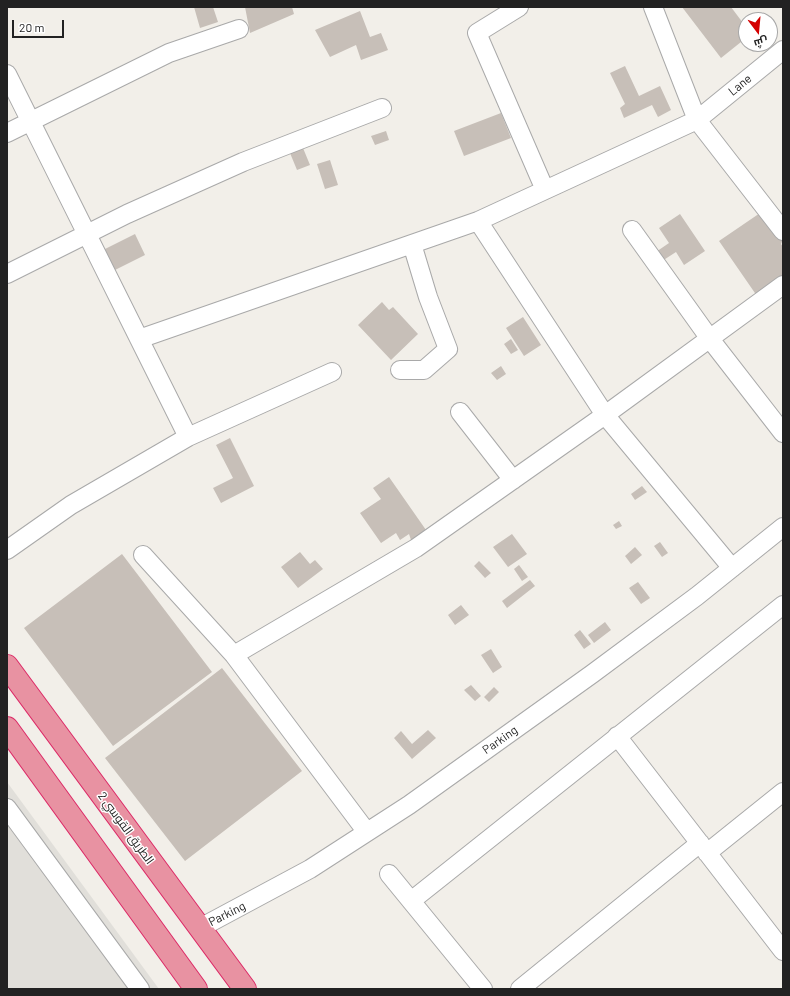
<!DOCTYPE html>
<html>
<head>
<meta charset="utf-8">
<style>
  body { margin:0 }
  #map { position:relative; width:790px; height:996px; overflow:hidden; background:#f2efe9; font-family:Barlow,Cairo,sans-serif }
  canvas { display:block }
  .frame { position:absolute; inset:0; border:8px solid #222; pointer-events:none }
  .north { position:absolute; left:738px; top:12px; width:40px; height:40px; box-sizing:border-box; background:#fff; border:1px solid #a7a7a7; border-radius:50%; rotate:164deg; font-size:11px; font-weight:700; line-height:16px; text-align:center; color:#222 }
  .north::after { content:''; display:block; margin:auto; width:14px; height:18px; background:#d40000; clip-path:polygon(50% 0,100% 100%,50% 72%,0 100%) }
  .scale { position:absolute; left:12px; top:20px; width:52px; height:18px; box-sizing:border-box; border:2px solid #222; border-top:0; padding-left:5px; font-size:12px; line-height:14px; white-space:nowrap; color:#222; -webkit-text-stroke:3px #fff; paint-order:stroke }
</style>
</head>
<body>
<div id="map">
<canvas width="790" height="996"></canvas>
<div class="frame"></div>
<div class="north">ش</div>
<div class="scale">20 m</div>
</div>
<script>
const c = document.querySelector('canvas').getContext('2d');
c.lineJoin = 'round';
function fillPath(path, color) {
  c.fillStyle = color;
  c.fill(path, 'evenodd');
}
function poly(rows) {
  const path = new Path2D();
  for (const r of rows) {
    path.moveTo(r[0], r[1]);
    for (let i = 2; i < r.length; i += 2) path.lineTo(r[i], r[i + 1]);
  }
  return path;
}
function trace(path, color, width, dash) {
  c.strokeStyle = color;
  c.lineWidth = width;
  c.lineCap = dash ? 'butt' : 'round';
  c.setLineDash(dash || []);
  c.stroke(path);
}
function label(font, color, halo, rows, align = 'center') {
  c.font = font + ' Barlow,Cairo,sans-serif';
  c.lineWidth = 3;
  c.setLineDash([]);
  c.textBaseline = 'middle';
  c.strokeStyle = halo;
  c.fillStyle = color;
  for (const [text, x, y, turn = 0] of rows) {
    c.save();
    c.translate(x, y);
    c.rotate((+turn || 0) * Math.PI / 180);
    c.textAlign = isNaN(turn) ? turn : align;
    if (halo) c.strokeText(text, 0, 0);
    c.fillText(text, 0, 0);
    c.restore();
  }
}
fillPath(poly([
  [7,782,159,989,7,989]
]), '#e1dfda');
fillPath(poly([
  [194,7,213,7,218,22,200,28],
  [245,7,292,7,294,14,250,33],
  [682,7,731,7,746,27,746,38,721,58],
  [360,11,370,37,381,33,388,50,361,60,356,45,330,57,315,30],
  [625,66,639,96,660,86,671,110,658,117,652,105,624,118,620,108,625,104,610,73],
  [501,113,511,138,464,156,454,131],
  [386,131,389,140,375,145,371,136],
  [303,148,310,165,297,170,290,153],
  [330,160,338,185,325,189,317,164],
  [763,211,783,239,781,244,783,247,783,278,757,296,719,241],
  [680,214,705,251,684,265,676,252,659,263,653,254,669,243,659,228],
  [135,234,145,255,113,271,103,250],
  [382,302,389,310,393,307,418,334,391,360,358,325],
  [523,317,541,345,524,356,506,328],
  [511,339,518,350,511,354,504,344],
  [501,366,506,374,497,380,491,373],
  [230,438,254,486,221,503,213,488,233,478,216,445],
  [389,477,426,530,411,540,409,534,400,540,396,533,381,543,360,513,381,499,373,488],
  [642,486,647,492,635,500,631,494],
  [619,521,622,526,616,529,613,525],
  [512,534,527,554,508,567,493,547],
  [660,542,668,553,662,557,654,546],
  [635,547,642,555,631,564,625,556],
  [300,552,310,564,315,560,323,569,298,588,281,567],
  [122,554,212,672,113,746,24,628],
  [479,561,491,573,485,578,474,566],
  [519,565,528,577,522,581,514,569],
  [530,580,535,586,507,608,502,601],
  [638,582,650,598,641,604,629,588],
  [461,605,469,615,455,625,448,615],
  [605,622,611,630,594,643,588,635],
  [580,630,591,644,584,649,574,635],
  [491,649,502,667,493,673,481,655],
  [222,668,302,771,185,861,105,758],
  [471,685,481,696,475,701,464,690],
  [494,687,499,692,489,702,484,697],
  [428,730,436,738,412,759,394,738,401,731,412,744]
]), '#c7bfb8');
const minor = poly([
  [519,7,477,33,545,190],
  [653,7,697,120,783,231],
  [7,74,188,437],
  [7,133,169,53,239,29],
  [478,221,605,415,732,568],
  [632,230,710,339,783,433],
  [7,274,127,214,243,162,382,108],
  [139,339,478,221,697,120,783,50],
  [400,370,424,370,448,349,428,297,412,244],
  [460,412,513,480],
  [7,550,71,505,188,437,332,372],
  [143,555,234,655,366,831],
  [234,655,416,548,605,415,783,285],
  [617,736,783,951],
  [7,808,140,989],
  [707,853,783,792],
  [389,874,483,989],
  [411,901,783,605],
  [200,928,310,869,409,805,592,674,697,596,783,527],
  [520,989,700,843]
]);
const highway = poly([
  [7,666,245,989],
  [7,728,196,989]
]);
trace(minor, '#a9a9a9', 20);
trace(highway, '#dc2a67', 24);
trace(minor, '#fff', 18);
trace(highway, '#e892a2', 22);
label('12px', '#222', '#fff', [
  ["Lane",740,85,-39],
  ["Parking",500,740,-35],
  ["الطريق القوسي 2",126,828,54],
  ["Parking",227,914,-27]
]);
</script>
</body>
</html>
